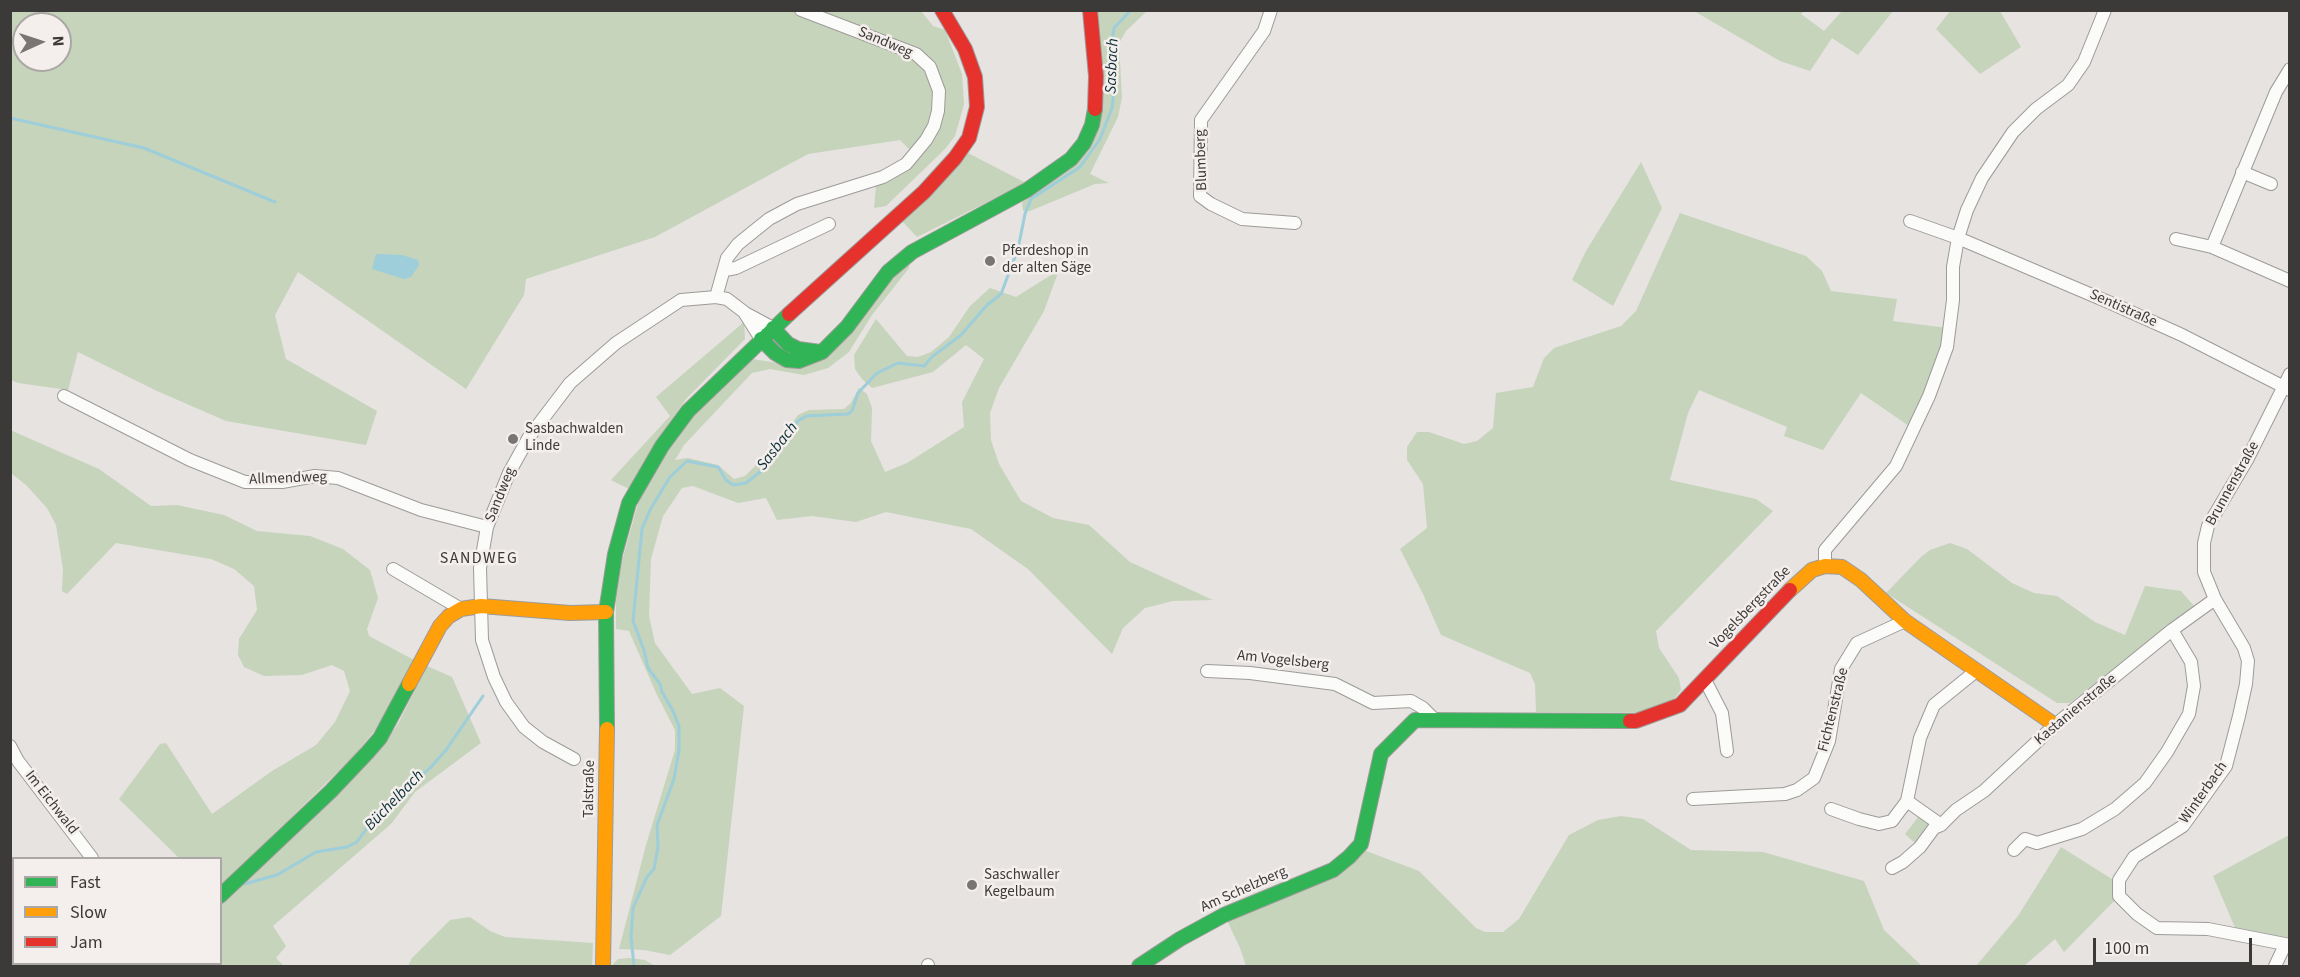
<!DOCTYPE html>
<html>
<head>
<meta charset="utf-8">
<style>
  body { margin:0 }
  #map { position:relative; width:2300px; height:977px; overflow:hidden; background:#e6e3e1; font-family:"Source Sans 3",sans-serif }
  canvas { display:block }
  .frame { position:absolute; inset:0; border:12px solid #3c3a39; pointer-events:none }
  .legend { position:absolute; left:12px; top:857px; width:210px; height:108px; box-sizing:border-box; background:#f4efed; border:2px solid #aaa7a5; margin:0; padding:8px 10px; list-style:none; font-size:18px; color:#3c3a39 }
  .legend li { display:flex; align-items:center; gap:12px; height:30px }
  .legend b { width:30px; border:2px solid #aaa7a5 }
  .north { position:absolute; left:12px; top:12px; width:60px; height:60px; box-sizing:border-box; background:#f4efed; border:2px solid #aaa7a5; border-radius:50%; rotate:87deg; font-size:16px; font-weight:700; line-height:24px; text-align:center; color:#3c3a39 }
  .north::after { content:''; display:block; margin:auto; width:21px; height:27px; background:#787574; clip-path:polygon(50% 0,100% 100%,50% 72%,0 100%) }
  .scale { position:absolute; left:2093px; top:938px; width:159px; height:27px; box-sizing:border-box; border:3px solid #3c3a39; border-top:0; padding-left:8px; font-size:18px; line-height:21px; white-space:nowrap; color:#3c3a39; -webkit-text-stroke:4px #f4efed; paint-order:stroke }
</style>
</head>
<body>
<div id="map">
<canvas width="2300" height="977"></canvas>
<div class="frame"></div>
<ul class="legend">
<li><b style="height:8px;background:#30b455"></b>Fast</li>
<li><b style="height:8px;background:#ff9f0a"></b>Slow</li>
<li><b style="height:8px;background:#e5322d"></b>Jam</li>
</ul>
<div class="north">N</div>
<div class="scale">100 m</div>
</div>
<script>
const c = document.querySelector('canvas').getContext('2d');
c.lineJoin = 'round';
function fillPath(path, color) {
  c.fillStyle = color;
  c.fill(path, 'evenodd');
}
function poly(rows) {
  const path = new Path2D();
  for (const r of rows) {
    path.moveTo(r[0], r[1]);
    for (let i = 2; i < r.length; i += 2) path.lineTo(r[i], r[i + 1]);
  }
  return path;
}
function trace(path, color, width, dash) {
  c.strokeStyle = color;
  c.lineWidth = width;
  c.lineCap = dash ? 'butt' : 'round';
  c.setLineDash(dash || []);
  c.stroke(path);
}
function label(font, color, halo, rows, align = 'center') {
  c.font = font + ' "Source Sans 3",sans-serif';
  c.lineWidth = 5;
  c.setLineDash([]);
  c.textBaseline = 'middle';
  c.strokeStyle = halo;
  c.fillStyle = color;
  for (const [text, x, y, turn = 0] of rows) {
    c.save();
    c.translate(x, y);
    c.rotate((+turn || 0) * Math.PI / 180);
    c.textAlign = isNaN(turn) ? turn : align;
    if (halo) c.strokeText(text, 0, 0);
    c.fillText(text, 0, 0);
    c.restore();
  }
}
fillPath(poly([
  [10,11,921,11,933,26,945,30,962,74,964,104,955,136,945,149,886,206,874,208,876,186,916,156,900,140,808,154,655,237,526,279,524,295,466,389,298,272,275,315,286,359,377,411,366,445,226,421,157,391,78,352,68,390,18,383,11,380],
  [24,24,60,24,60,60,24,60],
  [1094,11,1147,11,1126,31,1119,43,1122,97,1118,117,1090,174,1109,183,1095,184,1030,211,1023,211,1022,203,1098,125],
  [1694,11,1804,11,1801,14,1824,31,1842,11,1893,11,1858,55,1832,38,1810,71,1780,61],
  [1950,11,2000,11,2021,47,1980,74,1936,29],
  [968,153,1026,183,917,237,902,221],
  [1641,162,1662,208,1613,306,1572,280,1586,251],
  [1680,213,1806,256,1822,271,1831,291,1897,299,1893,321,1947,328,1940,357,1912,428,1861,393,1823,450,1784,436,1787,427,1699,390,1688,413,1670,480,1756,499,1773,511,1656,631,1659,648,1679,678,1681,690,1670,704,1644,713,1536,712,1535,684,1530,673,1441,635,1423,594,1400,549,1427,528,1423,484,1407,460,1407,447,1417,432,1429,432,1464,444,1477,441,1493,428,1496,393,1533,387,1544,358,1554,348,1621,326,1636,311],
  [910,259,909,268,872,315,849,352,828,368,804,375,770,369,752,373,684,445,675,460,688,458,718,465,734,479,745,476,771,450,798,415,809,410,844,409,851,403,859,388,867,394,872,408,871,441,885,472,907,463,964,427,962,402,984,359,966,345,933,372,872,388,862,379,855,369,854,355,876,319,907,356,918,357,931,352,949,337,970,306,990,288,1016,297,1059,270,1044,311,999,388,990,413,991,440,999,464,1021,501,1053,518,1089,525,1130,562,1213,600,1173,601,1145,608,1123,628,1112,654,1028,569,971,529,886,512,856,522,812,516,777,520,766,498,738,503,693,486,682,488,663,516,651,559,649,616,655,643,692,694,720,688,744,706,721,916,670,955,644,950,619,949,646,845,675,750,675,730,657,695,629,631,616,629,616,601,622,561,639,500,679,431,718,389,753,359,796,366],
  [744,322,745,339,687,398,657,440,631,490,611,480,670,416,656,397],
  [10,430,99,469,151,506,177,505,224,515,257,531,310,536,343,549,370,570,378,598,367,629,369,636,414,660,387,715,355,755,221,886,220,858,179,858,119,799,160,744,166,743,212,814,272,771,316,745,335,722,350,691,344,671,332,665,302,675,264,676,244,667,238,655,239,639,257,610,254,586,234,569,211,559,116,543,67,594,62,591,63,569,56,525,47,508,26,485,11,473],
  [1950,543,1967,549,2012,583,2034,593,2057,596,2095,622,2125,635,2145,586,2181,591,2194,606,2070,703,2057,703,1886,593,1921,557,1930,550],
  [427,666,452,677,481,743,415,792,391,824,273,926,286,946,276,958,284,966,149,966,152,964,220,964,221,902,381,748,398,724],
  [1621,816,1643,819,1691,850,1763,852,1864,881,1884,930,1922,966,1246,966,1240,948,1223,912,1361,849,1419,871,1476,928,1485,932,1503,932,1519,919,1569,835,1598,820],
  [1919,816,1931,821,1915,843,1905,834],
  [2289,835,2289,942,2236,930,2213,876],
  [2061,847,2115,881,2116,899,2064,952,2055,939,2024,966,1976,966,2018,916],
  [470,917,490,931,505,937,593,943,592,966,408,966,412,958,450,920],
  [629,958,645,960,655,966,611,966,618,959]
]), '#c6d4bb');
fillPath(poly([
  [376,254,402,255,418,260,419,265,411,277,404,279,372,269]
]), '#9dced9');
trace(poly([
  [10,118,144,148,275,202],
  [244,884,277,875,316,852,347,847,357,842,374,818,430,768,446,750,483,696],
  [634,966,631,937,633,908,647,877,654,869,658,847,657,825,674,779,679,750,679,726,673,711,662,692,660,684,648,668,644,650,633,621,642,529,650,510,670,477,687,461,718,467,726,480,733,485,746,483,760,472,798,421,806,416,848,414,852,411,858,393,877,373,898,363,924,366,933,356,961,335,987,305,1001,294,1018,249,1025,214,1031,199,1080,167,1100,139,1112,108,1114,91,1112,40,1114,28,1131,10]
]), '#9dced9', 3);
const street = poly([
  [1271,10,1264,31,1201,120,1200,196,1211,204,1242,219,1295,223],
  [2290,69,2276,92,2212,247,2290,281],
  [2242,172,2271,184],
  [1910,221,1958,238,2113,304,2182,335,2290,390],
  [2176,239,2212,247],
  [725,270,736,268,829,224],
  [716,297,727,258,738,244,769,219,797,204,883,177,906,164,926,140,934,126,938,111,939,91,930,67,916,54,801,10],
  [745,313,773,328],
  [2290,374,2247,460,2208,526,2204,543,2204,572,2215,599,2244,648,2248,661,2246,684,2239,716,2226,766,2183,826,2134,857,2119,880,2119,896,2137,914,2157,928,2208,929,2290,945],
  [64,396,190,460,245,482,282,482,315,476,338,478,421,510,487,527],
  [1825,566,1825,550,1896,466,1929,396,1947,347,1953,300,1953,267,1958,238,1967,210,1982,178,2013,132,2036,109,2068,85,2084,62,2105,10],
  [393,569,461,609],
  [1207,671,1250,673,1335,684,1373,703,1411,701,1423,708,1435,720],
  [1705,680,1722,713,1727,751],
  [10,746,18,761,92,858],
  [574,759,543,742,524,727,506,702,494,677,482,640,480,568,487,527,509,473,529,437,570,383,616,343,681,300,716,297,727,299,744,312,761,339],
  [1693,799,1785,794,1797,790,1814,778,1829,741,1841,669,1857,643,1905,621],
  [1907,801,1941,825,1956,810,1984,791,2055,725,2172,630,2215,599],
  [1831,809,1859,819,1879,824,1892,821,1907,801,1920,738,1934,705,1976,671],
  [2014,850,2025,839,2037,843,2082,829,2115,809,2145,783,2167,752,2189,714,2194,686,2191,662,2172,630],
  [1892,868,1903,862,1920,847,1934,828,1941,825],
  [119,966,119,964],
  [928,966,928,965],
  [2275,966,2285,945]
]);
const fast = poly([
  [773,328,788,344,798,349,820,352],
  [761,339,775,353,787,360,799,361,822,352,847,327,888,272,912,252,1027,190,1071,159,1084,143,1092,125,1095,109],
  [607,729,606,612,615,554,629,503,662,446,688,411,789,314],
  [220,896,331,791,367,753,380,738,409,684],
  [1139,966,1180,939,1224,915,1333,870,1349,857,1361,844,1381,754,1415,720,1630,721]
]);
const slow = poly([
  [1790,590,1812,570,1825,566,1842,567,1861,580,1905,621,2055,725],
  [409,684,440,626,449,616,461,609,481,606,570,613,606,612],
  [141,966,146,964],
  [603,966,607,729]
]);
const jam = poly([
  [1090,10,1096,76,1095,109],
  [789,314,924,192,955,158,969,138,977,107,975,77,965,49,942,10],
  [1630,721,1636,721,1680,705,1790,590]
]);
trace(street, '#9d9b9a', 14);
trace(fast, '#9d9b9a', 16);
trace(slow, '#9d9b9a', 16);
trace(jam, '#9d9b9a', 16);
trace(street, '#fbfbfa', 12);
trace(fast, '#30b455', 14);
trace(slow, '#ff9f0a', 14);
trace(jam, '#e5322d', 14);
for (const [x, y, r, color] of [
  [990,261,6,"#787574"],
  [513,439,6,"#787574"],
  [972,885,6,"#787574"]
]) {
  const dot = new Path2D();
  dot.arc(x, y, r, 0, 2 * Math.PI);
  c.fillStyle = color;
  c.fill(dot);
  trace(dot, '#f4efed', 2);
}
label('15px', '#3c3a39', '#f4efed', [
  ["Sandweg",885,43,23],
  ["Blumberg",1202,160,-92],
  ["Sentistraße",2123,309,24],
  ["Allmendweg",288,479,-2],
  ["Brunnenstraße",2233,484,-61],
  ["Sandweg",501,495,-68],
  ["Vogelsbergstraße",1751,608,-46],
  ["Am Vogelsberg",1283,661,6],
  ["Fichtenstraße",1834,710,-76],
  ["Kastanienstraße",2076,710,-40],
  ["Talstraße",590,789,-89],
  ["Winterbach",2204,793,-55],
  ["Im Eichwald",51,803,52],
  ["Am Schelzberg",1244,890,-24]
]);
label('15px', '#3c3a39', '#f4efed', [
  ["Pferdeshop in",1002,252],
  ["der alten Säge",1002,269],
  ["Sasbachwalden",525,430],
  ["Linde",525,447],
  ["Saschwaller",984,876],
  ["Kegelbaum",984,893]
], 'left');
label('italic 16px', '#0b2f36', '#f4efed', [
  ["Sasbach",1113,66,-88],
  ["Sasbach",778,447,-52],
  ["Büchelbach",395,801,-46]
]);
c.letterSpacing = '1.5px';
label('16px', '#3a3734', '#f4efed', [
  ["SANDWEG",479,559]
]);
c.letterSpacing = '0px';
</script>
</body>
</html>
